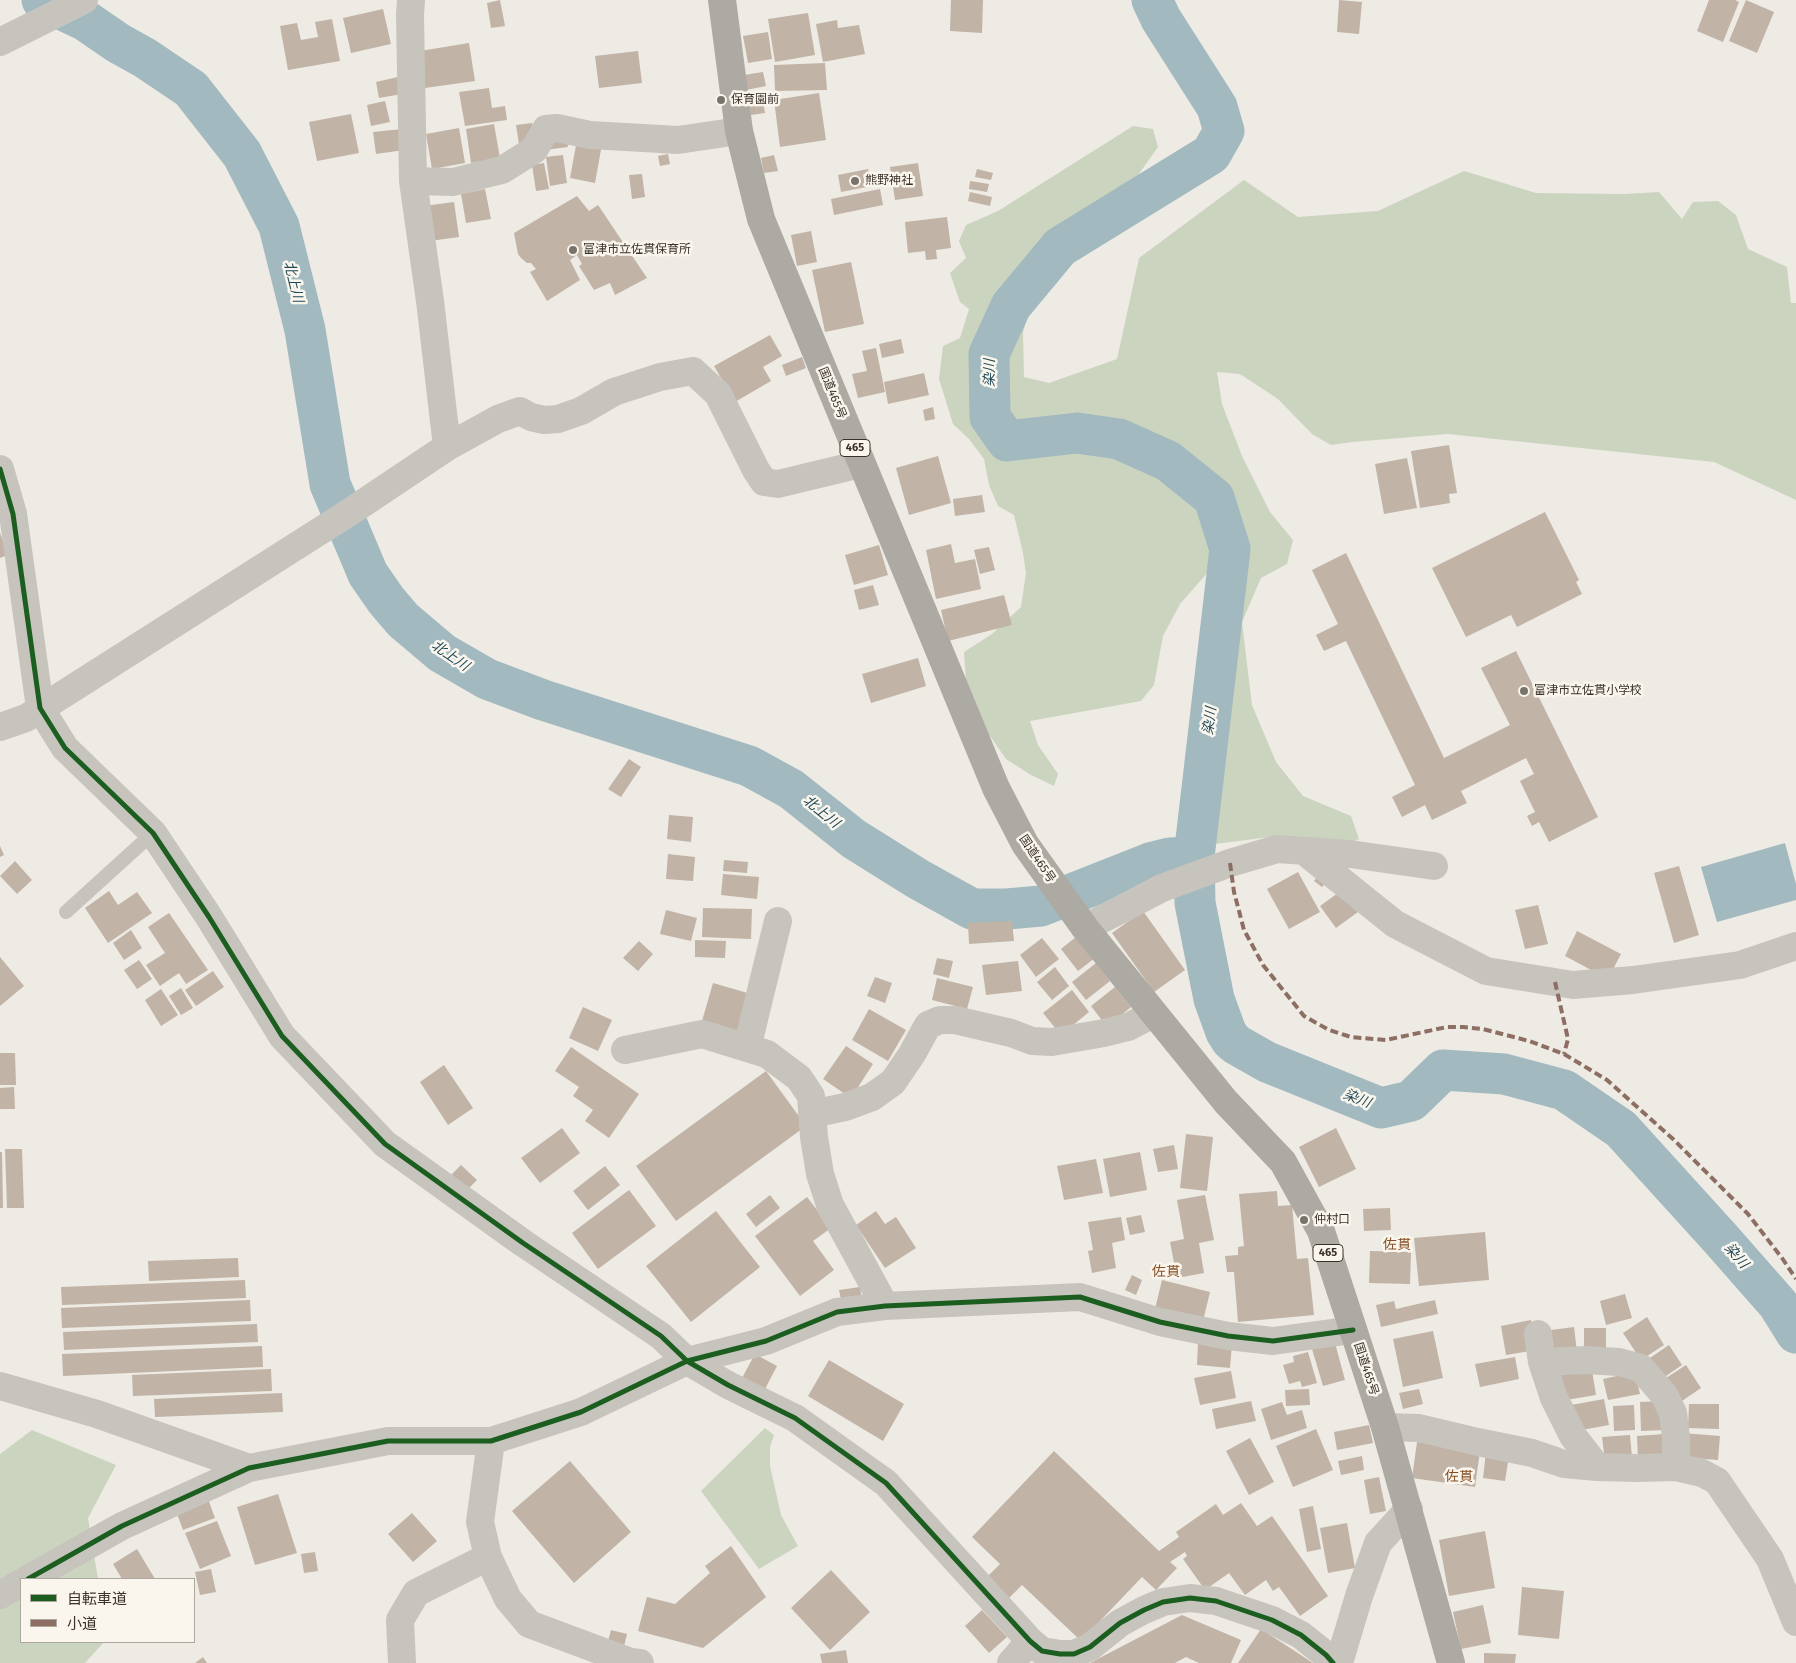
<!DOCTYPE html>
<html>
<head>
<meta charset="utf-8">
<style>
  body { margin:0 }
  #map { position:relative; width:1796px; height:1663px; overflow:hidden; background:#eeebe4; font-family:"Fira Sans","Noto Sans JP",sans-serif }
  canvas { display:block }
  .legend { position:absolute; left:20px; top:1578px; width:175px; height:65px; box-sizing:border-box; background:#faf6ed; border:1px solid #ada89f; margin:0; padding:6px 9px; list-style:none; font-size:15px; color:#39322b }
  .legend li { display:flex; align-items:center; gap:10px; height:25px }
  .legend b { width:25px; border:1px solid #ada89f }
</style>
</head>
<body>
<div id="map">
<canvas width="1796" height="1663"></canvas>
<ul class="legend">
<li><b style="height:6px;background:#1b5e20"></b>自転車道</li>
<li><b style="height:6px;background:#8d6e63"></b>小道</li>
</ul>
</div>
<script>
const c = document.querySelector('canvas').getContext('2d');
c.lineJoin = 'round';
function fillPath(path, color) {
  c.fillStyle = color;
  c.fill(path, 'evenodd');
}
function poly(rows) {
  const path = new Path2D();
  for (const r of rows) {
    path.moveTo(r[0], r[1]);
    for (let i = 2; i < r.length; i += 2) path.lineTo(r[i], r[i + 1]);
  }
  return path;
}
function trace(path, color, width, dash) {
  c.strokeStyle = color;
  c.lineWidth = width;
  c.lineCap = dash ? 'butt' : 'round';
  c.setLineDash(dash || []);
  c.stroke(path);
}
function label(font, color, halo, rows, align = 'center') {
  c.font = font + ' "Fira Sans","Noto Sans JP",sans-serif';
  c.lineWidth = 5;
  c.setLineDash([]);
  c.textBaseline = 'middle';
  c.strokeStyle = halo;
  c.fillStyle = color;
  for (const [text, x, y, turn = 0] of rows) {
    c.save();
    c.translate(x, y);
    c.rotate((+turn || 0) * Math.PI / 180);
    c.textAlign = isNaN(turn) ? turn : align;
    if (halo) c.strokeText(text, 0, 0);
    c.fillText(text, 0, 0);
    c.restore();
  }
}
fillPath(poly([
  [1133,126,1153,129,1158,147,1131,185,1067,255,1032,297,1023,333,1024,377,1049,383,1117,359,1139,258,1244,180,1298,217,1378,211,1464,171,1536,193,1625,194,1659,192,1682,219,1693,202,1718,201,1736,215,1748,249,1787,267,1791,303,1796,303,1796,500,1714,462,1448,434,1352,442,1331,445,1312,434,1278,399,1240,374,1217,372,1222,404,1242,456,1270,512,1293,540,1287,564,1261,578,1242,622,1252,705,1276,762,1303,796,1351,816,1359,839,1347,844,1270,837,1215,844,1196,829,1196,681,1209,571,1180,604,1163,636,1154,685,1141,701,1030,721,1038,745,1058,774,1054,786,1031,775,1006,759,985,729,966,680,964,652,992,634,1021,607,1026,573,1023,553,1014,515,998,506,989,485,984,459,969,439,953,424,939,379,943,346,960,338,969,309,960,302,950,273,966,258,959,241,966,225,998,211],
  [765,1428,774,1435,770,1447,770,1466,781,1515,798,1546,759,1569,701,1491],
  [32,1430,116,1465,88,1518,98,1579,21,1579,21,1642,104,1642,85,1663,0,1663,0,1454]
]), '#cbd4bf');
fillPath(poly([
  [1785,843,1796,884,1796,900,1717,922,1701,867]
]), '#a1b9bf');
trace(poly([
  [42,0,86,21,118,43,145,58,191,89,242,154,279,226,305,330,330,484,368,574,386,600,403,620,442,653,487,679,543,700,749,766,791,789,854,839,918,879,972,909,1007,909,1041,906,1150,863,1170,858,1194,857],
  [1152,0,1161,19,1217,107,1224,131,1211,154,1060,247,1011,306,989,354,990,417,1007,441,1077,433,1119,439,1168,461,1214,498,1230,549,1194,857,1195,903,1214,999,1226,1032,1231,1040,1237,1045,1267,1062,1381,1108,1411,1101,1443,1070,1504,1074,1564,1090,1621,1129,1720,1238,1778,1304,1796,1333]
]), '#a1b9bf', 41);
fillPath(poly([
  [500,0,505,26,491,28,487,3],
  [951,0,983,0,982,33,950,31],
  [1339,0,1362,2,1359,34,1337,32],
  [1709,0,1735,0,1739,2,1723,42,1697,31],
  [1746,0,1774,12,1757,53,1729,41],
  [383,9,391,44,351,53,343,18],
  [808,13,815,55,775,62,768,19],
  [332,19,340,61,288,70,280,26,297,23,301,40,318,37,315,22],
  [837,20,838,28,859,25,865,54,823,62,816,24],
  [768,32,772,59,748,63,743,36],
  [469,43,475,81,425,88,420,51],
  [638,51,642,83,599,88,595,56],
  [825,63,827,90,775,91,774,65],
  [763,72,766,86,746,90,744,75],
  [398,77,402,94,379,98,376,82],
  [489,88,492,108,505,106,507,120,465,126,459,92],
  [819,93,826,140,780,147,774,100],
  [762,94,765,113,751,115,748,96],
  [385,101,390,122,371,126,367,105],
  [351,114,359,153,317,161,309,122],
  [532,123,535,142,519,144,516,125],
  [494,124,500,158,471,163,466,129],
  [459,128,465,163,432,169,426,134],
  [402,129,404,150,376,154,373,132],
  [566,133,568,147,545,150,543,137],
  [577,140,602,144,595,183,570,178],
  [668,154,670,164,660,166,658,156],
  [563,155,567,183,550,186,546,157],
  [774,155,778,171,764,173,761,158],
  [544,163,549,189,536,191,532,165],
  [918,163,923,196,895,200,890,167],
  [868,169,872,186,841,192,838,175],
  [977,169,993,173,991,180,975,177],
  [642,174,645,197,632,199,629,175],
  [970,181,989,184,987,192,969,189],
  [485,189,491,219,466,223,461,194],
  [880,189,883,205,834,215,831,199],
  [970,192,992,197,990,206,968,201],
  [577,196,589,211,598,205,647,278,615,295,610,283,594,290,579,266,582,264,577,255,570,260,580,280,547,301,530,272,536,269,531,263,527,263,521,258,518,254,514,233],
  [454,202,459,237,430,241,424,206],
  [947,217,951,248,936,250,937,259,926,260,925,251,908,253,905,222],
  [811,231,817,262,797,266,791,235],
  [851,262,864,324,825,332,812,270],
  [770,335,782,356,763,367,771,381,735,402,714,366],
  [901,339,904,353,882,358,879,344],
  [876,348,885,392,858,398,852,374,867,371,862,351],
  [802,357,806,368,786,376,782,365],
  [924,373,929,395,888,404,884,382],
  [933,407,935,419,925,421,923,410],
  [1449,445,1457,493,1449,494,1450,503,1420,508,1411,451],
  [938,456,951,503,909,515,896,468],
  [1407,458,1417,508,1384,514,1375,464],
  [982,495,985,512,955,516,953,499],
  [1545,512,1579,580,1576,582,1582,594,1517,627,1511,615,1466,637,1432,568],
  [0,533,8,555,0,558],
  [951,544,955,563,975,559,981,589,936,599,926,550],
  [879,545,888,575,854,585,845,555],
  [989,547,995,570,980,574,974,550],
  [1346,553,1444,758,1510,725,1481,668,1516,651,1598,817,1549,842,1539,822,1532,826,1527,816,1535,812,1520,781,1534,774,1526,758,1461,791,1467,803,1432,820,1425,805,1402,817,1392,797,1415,785,1346,641,1324,651,1316,635,1338,624,1312,570],
  [873,585,879,605,859,610,854,590],
  [1004,595,1012,625,948,641,941,610],
  [918,658,926,686,871,703,862,674],
  [629,759,641,767,621,797,608,789],
  [669,815,693,817,691,842,667,839],
  [0,846,4,855,0,857],
  [668,854,695,857,693,881,666,879],
  [724,860,748,862,747,873,723,871],
  [15,861,32,880,17,894,0,876],
  [1679,866,1699,935,1674,943,1654,873],
  [1298,872,1320,912,1289,929,1267,889],
  [1322,872,1330,878,1322,887,1314,881],
  [723,874,759,877,757,899,721,895],
  [1342,890,1358,912,1336,928,1320,906],
  [109,891,118,905,137,892,152,913,108,943,85,908],
  [1538,905,1548,944,1525,949,1515,910],
  [703,908,752,909,751,939,702,937],
  [666,910,697,918,691,941,660,934],
  [1143,911,1185,970,1154,992,1112,933],
  [169,913,208,970,186,984,179,973,160,986,146,965,165,953,148,927],
  [1012,921,1014,941,969,944,968,923],
  [131,930,142,948,124,960,113,943],
  [1577,931,1621,954,1608,979,1565,956],
  [1077,936,1095,958,1078,971,1061,949],
  [1042,938,1059,959,1036,977,1020,955],
  [695,940,726,941,725,958,695,957],
  [639,941,653,954,638,971,623,958],
  [0,957,24,986,0,1006],
  [937,958,953,961,949,978,933,974],
  [139,960,152,979,137,989,124,970],
  [1018,961,1022,991,986,995,982,965],
  [1096,963,1110,981,1086,1000,1072,982],
  [1055,967,1069,986,1052,1000,1037,982],
  [213,971,224,987,196,1006,185,990],
  [875,977,892,983,885,1003,867,996],
  [937,978,973,987,967,1009,932,1000],
  [713,983,751,994,739,1032,702,1021],
  [1115,987,1131,1007,1107,1027,1091,1006],
  [181,988,193,1008,181,1015,169,996],
  [161,989,178,1015,161,1026,145,1000],
  [1072,990,1089,1012,1061,1035,1043,1013],
  [583,1007,612,1020,598,1051,569,1038],
  [869,1009,906,1030,888,1061,852,1040],
  [846,1046,873,1064,851,1098,823,1079],
  [571,1047,639,1094,609,1138,585,1121,593,1110,573,1096,579,1087,555,1071],
  [0,1053,15,1053,16,1085,0,1085],
  [444,1065,473,1108,448,1125,420,1082],
  [766,1071,806,1126,676,1221,636,1166],
  [14,1087,15,1109,0,1109,0,1088],
  [562,1128,580,1153,540,1183,521,1158],
  [1336,1128,1356,1169,1319,1187,1299,1147],
  [1186,1134,1213,1137,1207,1191,1180,1188],
  [1174,1145,1178,1169,1158,1172,1153,1149],
  [5,1149,22,1149,24,1208,7,1208],
  [0,1152,2,1152,3,1208,0,1208],
  [1140,1152,1147,1190,1110,1197,1103,1159],
  [1096,1159,1103,1193,1064,1200,1057,1166],
  [461,1165,477,1180,466,1191,451,1175],
  [605,1166,620,1185,588,1210,573,1191],
  [629,1190,656,1226,598,1269,572,1233],
  [1277,1191,1278,1206,1292,1205,1297,1259,1308,1258,1314,1315,1238,1322,1234,1272,1227,1272,1225,1256,1238,1255,1238,1247,1244,1246,1239,1194],
  [770,1195,780,1208,756,1227,746,1214],
  [1205,1195,1214,1240,1199,1243,1204,1273,1177,1278,1170,1242,1184,1239,1177,1200],
  [807,1197,831,1228,813,1241,834,1270,800,1296,755,1236],
  [1390,1208,1391,1230,1364,1231,1363,1209],
  [716,1211,760,1267,691,1322,646,1266],
  [876,1211,885,1224,896,1217,916,1248,885,1268,856,1225],
  [1141,1215,1145,1232,1130,1235,1126,1218],
  [1121,1217,1125,1240,1112,1243,1116,1268,1092,1273,1088,1251,1093,1250,1088,1222],
  [1485,1232,1489,1280,1419,1286,1414,1238],
  [1370,1251,1411,1252,1410,1284,1369,1283],
  [238,1258,239,1277,149,1281,148,1261],
  [1132,1275,1142,1280,1136,1295,1125,1290],
  [245,1280,246,1298,62,1305,61,1287],
  [1162,1280,1210,1292,1203,1321,1155,1309],
  [860,1287,862,1300,842,1304,839,1290],
  [1625,1294,1632,1318,1606,1325,1600,1301],
  [250,1300,251,1321,62,1328,61,1308],
  [1435,1300,1438,1314,1381,1327,1376,1305,1394,1301,1396,1309],
  [1647,1317,1664,1345,1641,1360,1623,1333],
  [1531,1320,1536,1350,1506,1355,1501,1326],
  [257,1324,258,1342,64,1350,63,1332],
  [1574,1327,1577,1352,1554,1355,1551,1330],
  [1584,1328,1606,1328,1606,1355,1584,1355],
  [1433,1331,1443,1378,1403,1387,1393,1339],
  [1198,1341,1232,1343,1230,1368,1197,1365],
  [1335,1343,1345,1380,1323,1386,1312,1349],
  [1669,1345,1682,1365,1657,1382,1644,1362],
  [262,1346,263,1367,63,1376,62,1354],
  [1308,1352,1317,1383,1302,1387,1300,1381,1289,1384,1283,1365,1294,1362,1293,1356],
  [755,1354,777,1366,764,1391,742,1378],
  [1515,1357,1519,1379,1480,1387,1475,1364],
  [829,1360,904,1404,883,1441,808,1396],
  [1686,1365,1701,1388,1676,1405,1660,1382],
  [271,1369,272,1391,133,1396,132,1375],
  [1592,1370,1596,1395,1566,1400,1561,1375],
  [1231,1371,1236,1398,1200,1405,1194,1378],
  [1635,1372,1640,1394,1608,1400,1603,1379],
  [1309,1389,1310,1405,1286,1406,1285,1390],
  [1419,1389,1423,1404,1403,1409,1399,1393],
  [282,1393,283,1412,155,1417,154,1399],
  [1604,1399,1609,1425,1576,1431,1571,1405],
  [1251,1401,1256,1421,1216,1429,1212,1409],
  [1664,1401,1665,1430,1641,1431,1640,1402],
  [1282,1402,1287,1415,1302,1410,1307,1428,1271,1440,1261,1409],
  [1689,1404,1719,1404,1719,1429,1688,1428],
  [1634,1405,1635,1430,1614,1431,1613,1406],
  [1369,1425,1373,1443,1337,1450,1334,1432],
  [1316,1429,1333,1470,1293,1487,1276,1446],
  [1682,1433,1720,1436,1718,1460,1680,1457],
  [1664,1434,1665,1459,1638,1461,1637,1436],
  [1630,1435,1632,1458,1605,1461,1602,1437],
  [1250,1438,1274,1482,1249,1495,1226,1451],
  [1417,1442,1480,1451,1475,1487,1412,1478],
  [1054,1451,1159,1551,1179,1537,1176,1532,1216,1504,1223,1515,1241,1503,1257,1526,1272,1516,1328,1596,1300,1616,1279,1587,1273,1591,1266,1580,1245,1595,1229,1573,1205,1590,1183,1559,1187,1556,1185,1552,1170,1562,1177,1568,1156,1590,1142,1577,1081,1641,1022,1585,1008,1599,986,1578,1000,1564,972,1537],
  [1486,1452,1509,1456,1505,1481,1483,1478],
  [1362,1456,1364,1470,1341,1475,1338,1461],
  [570,1461,631,1532,574,1583,512,1511],
  [1379,1477,1386,1511,1370,1514,1364,1480],
  [278,1494,297,1553,255,1565,237,1507],
  [208,1499,215,1518,183,1530,176,1511],
  [1313,1506,1321,1549,1307,1552,1299,1509],
  [412,1513,437,1541,413,1562,388,1534],
  [217,1521,231,1556,200,1569,185,1533],
  [1347,1523,1355,1568,1328,1573,1320,1528],
  [1485,1531,1495,1588,1449,1596,1439,1540],
  [731,1546,766,1597,703,1648,638,1631,647,1597,675,1604,710,1573,705,1566],
  [137,1549,155,1579,122,1579,113,1564],
  [315,1552,318,1571,304,1573,301,1554],
  [211,1569,216,1592,200,1595,195,1572],
  [831,1570,870,1612,830,1650,791,1608],
  [1522,1587,1564,1591,1559,1639,1518,1635],
  [1483,1605,1491,1643,1461,1649,1453,1612],
  [982,1610,1007,1637,989,1653,965,1626],
  [1182,1615,1241,1640,1231,1663,1199,1663,1186,1657,1175,1663,1090,1663],
  [1261,1629,1313,1663,1238,1663],
  [611,1630,627,1634,624,1646,608,1641],
  [846,1650,848,1663,822,1663,820,1654],
  [1484,1653,1516,1654,1515,1663,1484,1663],
  [203,1657,207,1663,195,1663]
]), '#c1b3a6');
trace(poly([
  [66,912,153,833]
]), '#c7c4bd', 14);
trace(poly([
  [411,0,410,15,413,181,430,301,447,447],
  [0,42,84,0],
  [413,181,453,182,502,170,534,150,546,129,557,128,590,135,678,140,739,131],
  [0,469,13,514,40,708,65,748,153,833,209,917,282,1036,385,1144,523,1243,661,1336,687,1361,728,1385,795,1418,886,1483,1030,1641,1042,1651,1060,1654,1074,1654,1090,1647,1120,1623,1144,1610,1163,1602,1190,1598,1216,1601,1272,1620,1301,1635,1326,1655,1333,1663],
  [0,727,26,718,353,510,447,447,498,419,520,411,531,417,544,420,558,419,581,411,614,392,660,377,693,371,718,394,756,470,764,482,778,484,861,464],
  [1304,851,1395,924,1486,971,1573,985,1633,980,1740,965,1796,946],
  [1085,928,1162,888,1230,863,1277,849,1350,854,1434,866],
  [747,1048,778,921],
  [625,1050,702,1034,767,1054,799,1078,811,1096,814,1137,820,1174,830,1205,885,1306],
  [812,1114,845,1107,872,1097,893,1082,912,1054,928,1025,940,1020,955,1020,1011,1033,1032,1041,1052,1042,1104,1033,1128,1027,1153,1014],
  [1538,1334,1542,1362,1554,1398,1573,1436,1597,1467],
  [1542,1362,1586,1360,1619,1362,1641,1368,1664,1395,1673,1413,1676,1437,1676,1467],
  [0,1386,97,1414,249,1468],
  [1385,1427,1419,1428,1478,1442,1532,1453,1564,1464,1597,1467,1638,1468,1676,1467,1702,1473,1717,1481,1770,1559,1796,1622],
  [491,1441,480,1522,488,1557,508,1599,529,1624,631,1662,640,1663],
  [28,1579,122,1526,249,1468,388,1441,491,1441,581,1412,687,1361,766,1341,837,1312,885,1306,1080,1297,1160,1322,1228,1336,1273,1341,1353,1330],
  [0,1595,21,1583],
  [402,1663,400,1620,416,1593,488,1557],
  [1011,1663,1030,1641],
  [1339,1663,1359,1596,1378,1543,1409,1509]
]), '#c7c4bd', 28);
trace(poly([
  [722,0,739,131,761,219,996,788,1025,844,1085,928,1226,1102,1283,1162,1321,1231,1385,1427,1451,1663]
]), '#adaaa3', 28);
trace(poly([
  [1230,863,1234,892,1244,930,1263,965,1304,1016,1329,1030,1351,1037,1386,1040,1447,1027,1463,1027,1483,1029,1529,1041,1564,1054,1607,1080,1673,1139,1748,1214,1782,1258,1796,1279],
  [1555,982,1568,1039,1564,1054]
]), '#8d6e63', 4, [8, 4]);
trace(poly([
  [0,469,13,514,40,708,65,748,153,833,209,917,282,1036,385,1144,523,1243,661,1336,687,1361,728,1385,795,1418,886,1483,1030,1641,1042,1651,1060,1654,1074,1654,1090,1647,1120,1623,1144,1610,1163,1602,1190,1598,1216,1601,1272,1620,1301,1635,1326,1655,1333,1663],
  [28,1579,122,1526,249,1468,388,1441,491,1441,581,1412,687,1361,766,1341,837,1312,885,1306,1080,1297,1160,1322,1228,1336,1273,1341,1353,1330]
]), '#1b5e20', 5);
for (const [x, y, r, color] of [
  [721,100,5,"#78736c"],
  [855,181,5,"#78736c"],
  [573,250,5,"#78736c"],
  [1524,691,5,"#78736c"],
  [1304,1220,5,"#78736c"]
]) {
  const dot = new Path2D();
  dot.arc(x, y, r, 0, 2 * Math.PI);
  c.fillStyle = color;
  c.fill(dot);
  trace(dot, '#faf6ed', 2);
}
for (const [x, y, w] of [
  [855,448,30],
  [1328,1253,30]
]) {
  const box = new Path2D();
  box.roundRect(x - w / 2, y - 8.5, w, 17, 4);
  c.fillStyle = '#faf6ed';
  c.fill(box);
  trace(box, '#39322b', 1);
}
label('bold 11px', '#39322b', null, [
  ["465",855,448],
  ["465",1328,1253]
]);
label('12px', '#39322b', '#faf6ed', [
  ["保育園前",731,100],
  ["熊野神社",865,181],
  ["富津市立佐貫保育所",583,250],
  ["富津市立佐貫小学校",1534,691],
  ["仲村口",1314,1220]
], 'left');
label('12px', '#39322b', '#faf6ed', [
  ["国道465号",832,393,68],
  ["国道465号",1037,859,56],
  ["国道465号",1366,1369,72]
]);
label('italic 14px', '#214a59', '#faf6ed', [
  ["北上川",293,282,76],
  ["染川",990,373,-90],
  ["北上川",450,656,34],
  ["染川",1210,721,-83],
  ["北上川",821,812,39],
  ["染川",1357,1099,22],
  ["染川",1736,1256,49]
]);
label('14px', '#855026', '#faf6ed', [
  ["佐貫",1397,1245],
  ["佐貫",1166,1272],
  ["佐貫",1459,1477]
]);
</script>
</body>
</html>
